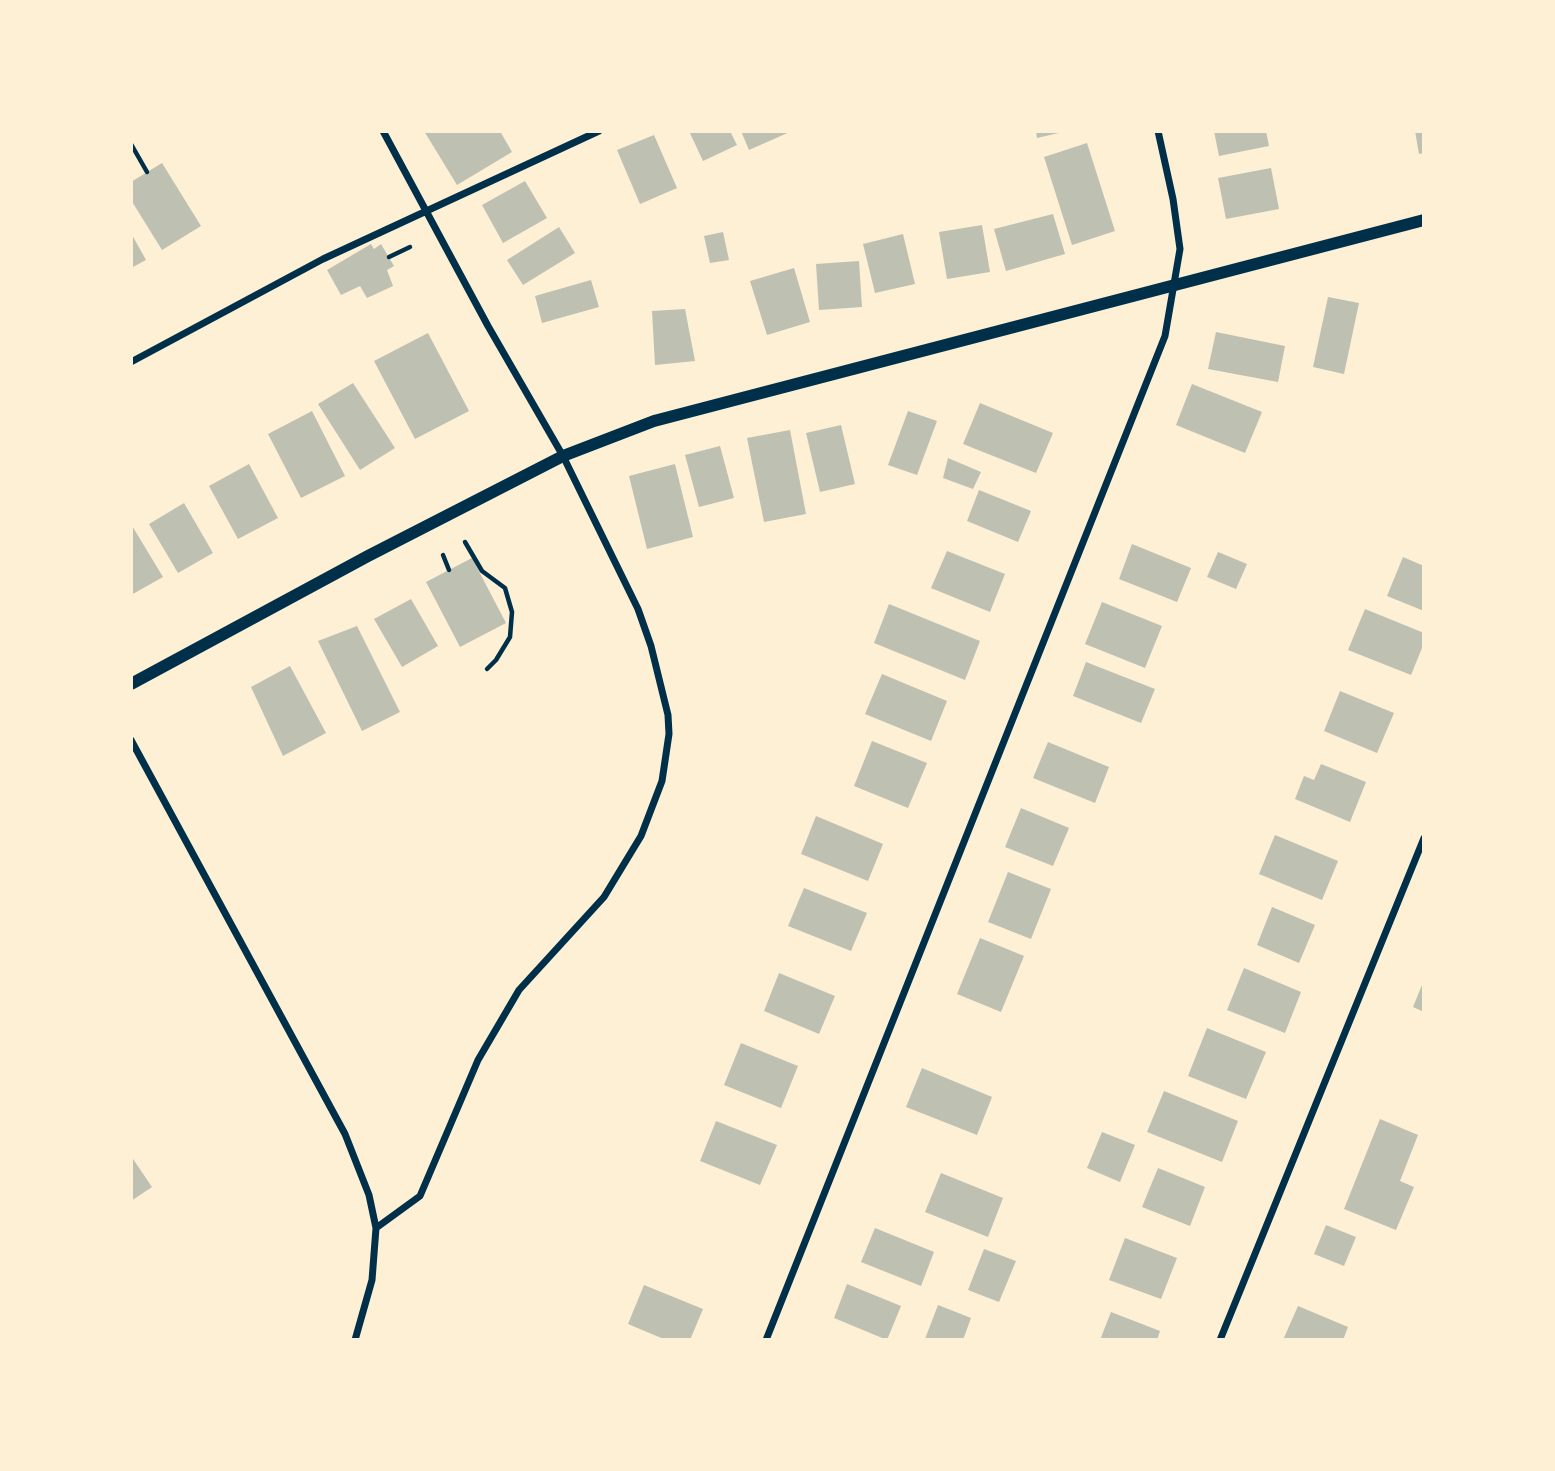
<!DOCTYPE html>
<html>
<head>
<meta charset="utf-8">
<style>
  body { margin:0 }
  #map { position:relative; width:1555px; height:1471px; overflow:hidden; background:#fdf0d5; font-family:Barlow,sans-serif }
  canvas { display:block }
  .frame { position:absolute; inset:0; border:133px solid #fdf0d5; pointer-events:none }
</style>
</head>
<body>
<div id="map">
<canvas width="1555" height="1471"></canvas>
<div class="frame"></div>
</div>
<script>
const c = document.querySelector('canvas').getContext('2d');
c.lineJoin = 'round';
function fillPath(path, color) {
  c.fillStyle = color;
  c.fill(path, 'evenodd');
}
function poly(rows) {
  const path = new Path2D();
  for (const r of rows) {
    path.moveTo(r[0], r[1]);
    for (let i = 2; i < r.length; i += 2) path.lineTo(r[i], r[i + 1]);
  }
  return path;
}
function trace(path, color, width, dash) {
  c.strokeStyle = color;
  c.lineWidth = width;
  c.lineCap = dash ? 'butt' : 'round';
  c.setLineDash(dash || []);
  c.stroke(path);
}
fillPath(poly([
  [424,131,500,131,512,152,457,185],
  [689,131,730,131,737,145,703,161],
  [741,131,792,131,749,150],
  [1036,131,1063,131,1063,132,1037,138],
  [1214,131,1266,131,1269,146,1219,156],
  [1415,131,1424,131,1424,153,1419,154],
  [654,135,677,188,640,204,617,150],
  [1087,143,1115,231,1072,245,1044,157],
  [162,163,201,226,162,250,131,200,131,182],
  [1271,168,1279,209,1226,219,1218,178],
  [525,181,547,218,503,243,482,205],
  [1053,214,1065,254,1006,271,994,229],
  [982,225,990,272,947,279,939,232],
  [559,227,575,253,523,285,507,260],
  [723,232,729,260,710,263,704,236],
  [131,233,146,260,131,268],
  [903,234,915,284,875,293,863,244],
  [371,244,374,249,381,244,394,266,387,270,393,286,367,298,360,286,341,295,327,270],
  [859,261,862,307,819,310,816,264],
  [794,268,810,322,767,335,750,281],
  [591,280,599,307,542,323,535,296],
  [1328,297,1359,303,1344,374,1313,367],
  [685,309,695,361,655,365,652,311],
  [1216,332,1285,346,1278,382,1208,369],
  [428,333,469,411,415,439,374,361],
  [353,383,395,448,360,470,318,404],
  [1192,384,1262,412,1245,453,1176,425],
  [980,403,1053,433,1036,473,963,444],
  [312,411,345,476,301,498,268,434],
  [908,411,937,421,917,475,888,465],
  [841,425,855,484,820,492,806,433],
  [790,430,806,514,764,522,747,438],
  [720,446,734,498,699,507,685,455],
  [948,458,981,472,973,489,943,478],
  [249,464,278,518,238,539,209,486],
  [675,464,693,537,647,549,629,476],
  [979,490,1031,511,1018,542,967,521],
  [184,503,213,553,178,573,149,524],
  [131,524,163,577,131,595],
  [1132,544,1191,568,1177,602,1119,579],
  [947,551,1005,574,990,612,931,588],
  [1218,552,1247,564,1236,589,1207,577],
  [1403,557,1424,566,1424,611,1387,596],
  [472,558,506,623,460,647,426,582],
  [411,599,438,646,402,667,374,619],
  [1102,602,1162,626,1145,668,1085,644],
  [889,604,980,641,965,680,874,643],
  [1365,609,1424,633,1424,643,1411,675,1348,650],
  [357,626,400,712,362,731,318,641],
  [1086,662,1155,689,1141,723,1073,696],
  [290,666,326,733,283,756,251,687],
  [882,674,947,701,931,741,865,714],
  [1340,691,1394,713,1377,753,1324,731],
  [872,741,927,763,908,808,854,786],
  [1048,742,1109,767,1095,803,1033,778],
  [1321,764,1366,782,1350,822,1295,799,1304,776,1314,780],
  [1021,808,1069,828,1053,866,1005,847],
  [816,816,883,844,868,881,801,854],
  [1275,835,1338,861,1322,900,1259,874],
  [1008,872,1051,889,1031,939,988,922],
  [804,888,867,913,851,951,788,926],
  [1272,907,1315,925,1299,963,1257,945],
  [980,938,1024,956,1001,1012,957,994],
  [1244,968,1301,992,1285,1033,1227,1010],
  [779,973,835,996,819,1034,764,1011],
  [1424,980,1424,1012,1413,1007],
  [1207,1028,1266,1052,1246,1099,1188,1076],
  [741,1043,798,1066,781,1108,724,1085],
  [922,1068,992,1097,977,1135,906,1107],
  [1164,1091,1238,1121,1222,1162,1147,1132],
  [1380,1119,1418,1135,1400,1181,1414,1187,1396,1230,1344,1209],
  [716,1121,777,1145,760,1185,700,1161],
  [1102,1132,1135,1145,1120,1182,1087,1168],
  [131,1156,152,1187,131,1201],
  [1158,1168,1205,1187,1190,1226,1142,1207],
  [941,1173,1003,1198,988,1237,925,1212],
  [1326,1225,1356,1237,1344,1266,1314,1254],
  [875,1228,934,1252,921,1286,861,1262],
  [1125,1238,1177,1258,1161,1299,1109,1280],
  [984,1249,1016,1261,999,1302,968,1290],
  [847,1284,901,1306,887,1340,834,1318],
  [644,1285,703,1309,690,1340,666,1340,628,1324],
  [938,1305,971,1318,963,1340,925,1339],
  [1298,1306,1348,1327,1343,1340,1283,1340],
  [1111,1312,1160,1331,1157,1340,1100,1340]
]), '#bec0b2');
trace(poly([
  [131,144,147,172],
  [389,257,410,247],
  [465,542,482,571,505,588,512,612,510,637,496,660,487,669],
  [443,555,449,570]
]), '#003049', 4.5);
trace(poly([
  [131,362,323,259,599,131],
  [131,740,345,1134,369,1195,376,1228,372,1280,355,1340],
  [376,1228,420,1196,478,1060,519,990,604,897,641,836,662,781,669,734,668,715,651,646,638,609,563,456,488,326,383,131],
  [766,1340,1165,336,1180,249,1173,199,1158,131],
  [1220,1340,1424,838]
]), '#003049', 7);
trace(poly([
  [131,684,368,556,563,456,654,421,1424,220]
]), '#003049', 12);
</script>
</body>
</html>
